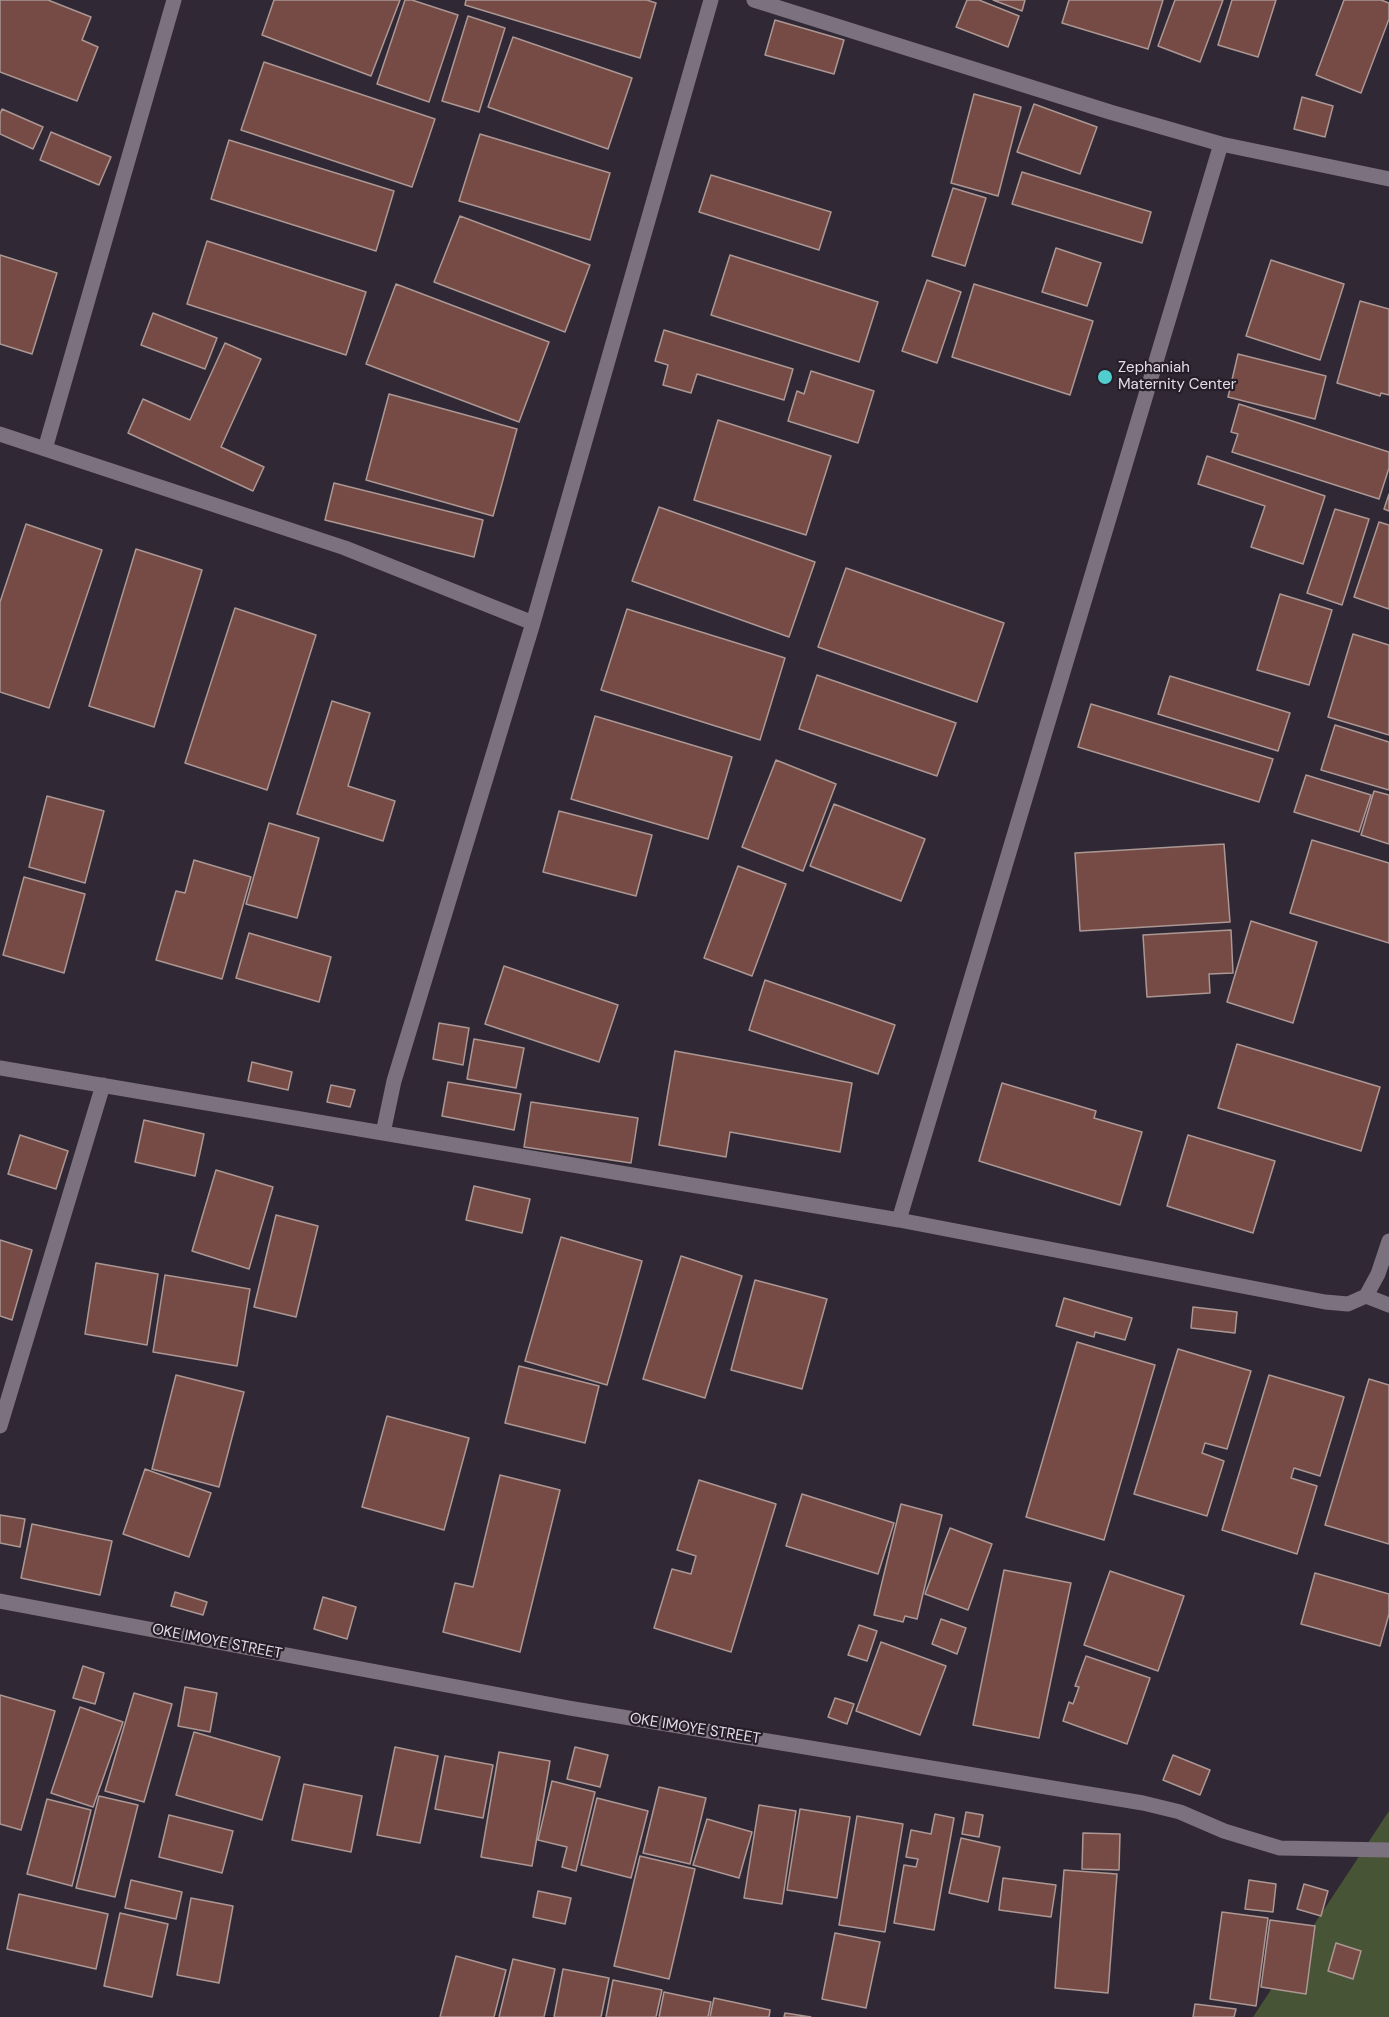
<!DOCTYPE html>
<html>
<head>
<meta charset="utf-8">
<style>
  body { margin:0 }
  canvas { display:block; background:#302834 }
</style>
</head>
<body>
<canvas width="1389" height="2017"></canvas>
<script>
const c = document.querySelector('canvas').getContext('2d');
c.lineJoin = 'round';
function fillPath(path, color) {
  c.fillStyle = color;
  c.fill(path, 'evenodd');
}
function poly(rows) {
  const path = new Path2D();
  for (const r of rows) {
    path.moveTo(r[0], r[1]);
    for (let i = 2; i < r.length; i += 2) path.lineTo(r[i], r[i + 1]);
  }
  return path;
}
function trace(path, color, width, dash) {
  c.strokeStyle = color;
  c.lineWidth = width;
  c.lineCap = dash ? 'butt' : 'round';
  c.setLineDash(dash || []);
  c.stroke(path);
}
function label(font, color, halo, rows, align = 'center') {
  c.font = font + ' "DM Sans",sans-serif';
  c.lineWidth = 4.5;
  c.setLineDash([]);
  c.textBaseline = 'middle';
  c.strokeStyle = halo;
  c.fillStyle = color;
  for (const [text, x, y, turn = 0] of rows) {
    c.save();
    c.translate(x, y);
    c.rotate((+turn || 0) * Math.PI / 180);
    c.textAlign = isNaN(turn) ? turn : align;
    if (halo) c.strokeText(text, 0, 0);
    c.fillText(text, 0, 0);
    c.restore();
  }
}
fillPath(poly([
  [1389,1811,1389,2017,1253,2017]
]), '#475435');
const building = poly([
  [0,0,48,0,91,17,82,40,98,47,77,101,0,72,0,0],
  [274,0,400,0,371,76,262,35,274,0],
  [405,0,412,0,458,15,429,102,377,84,405,0],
  [466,0,647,0,656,3,640,58,465,5,466,0],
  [967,0,979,0,1019,16,1008,47,956,27,967,0],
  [993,0,1025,0,1022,11,993,0],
  [1069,0,1163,0,1148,49,1062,23,1069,0],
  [1175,0,1223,0,1200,62,1158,46,1175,0],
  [1232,0,1276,0,1258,57,1218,45,1232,0],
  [1344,0,1381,0,1389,3,1389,19,1361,93,1316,75,1344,0],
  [468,16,505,28,479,112,442,101,468,16],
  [775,20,844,40,834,74,765,55,775,20],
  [513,37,632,78,608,149,488,107,513,37],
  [264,62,435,119,412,187,241,130,264,62],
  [974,94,1021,107,998,196,951,183,974,94],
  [1302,97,1333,106,1325,137,1294,129,1302,97],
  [1034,104,1097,127,1080,174,1017,152,1034,104],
  [2,109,43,127,33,149,0,134,0,114,2,109],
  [51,132,111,157,99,185,40,160,51,132],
  [480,134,610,173,590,240,459,201,480,134],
  [229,140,394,191,376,251,211,199,229,140],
  [1022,172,1151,212,1142,243,1012,204,1022,172],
  [711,175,831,212,819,250,699,212,711,175],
  [953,188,986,198,965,266,932,256,953,188],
  [460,216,590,265,565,332,434,282,460,216],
  [207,241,366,292,346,355,187,304,207,241],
  [1056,248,1101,263,1087,306,1042,292,1056,248],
  [0,255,57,273,32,354,0,344,0,255],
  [730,255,878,302,859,362,711,315,730,255],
  [1271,260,1344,284,1320,360,1246,336,1271,260],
  [927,280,961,292,937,363,902,351,927,280],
  [396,284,549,342,519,422,366,364,396,284],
  [974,284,1093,321,1070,395,952,357,974,284],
  [1360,301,1389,309,1389,395,1381,393,1380,396,1337,383,1360,301],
  [153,313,217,338,205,369,141,345,153,313],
  [664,330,793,369,784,400,697,374,691,393,663,385,668,365,655,361,664,330],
  [225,343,261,359,221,447,264,467,253,491,128,433,143,399,190,420,225,343],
  [1238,354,1326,376,1315,419,1228,397,1238,354],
  [811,371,874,391,858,443,788,421,797,391,804,394,811,371],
  [389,394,517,429,493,516,366,480,389,394],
  [1239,404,1389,452,1389,468,1379,499,1232,452,1238,434,1231,432,1239,404],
  [718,420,831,456,806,535,694,500,718,420],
  [1207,456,1325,496,1303,564,1251,547,1265,506,1198,484,1207,456],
  [334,483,483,520,474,557,325,520,334,483],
  [1389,494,1389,511,1384,509,1389,494],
  [659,507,815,562,789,637,632,581,659,507],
  [1335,509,1369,519,1342,605,1307,593,1335,509],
  [1379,522,1389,525,1389,609,1354,597,1379,522],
  [26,524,102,550,49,708,0,692,0,602,26,524],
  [136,549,202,570,154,727,89,706,136,549],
  [846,568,1004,623,977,702,818,647,846,568],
  [1280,594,1332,610,1309,685,1257,670,1280,594],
  [235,608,316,635,267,790,185,763,235,608],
  [627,609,785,658,760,740,601,690,627,609],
  [1353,634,1389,645,1389,735,1328,717,1353,634],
  [817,675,956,723,937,776,799,729,817,675],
  [1170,676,1290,713,1278,751,1158,714,1170,676],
  [332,701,370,713,348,786,395,801,383,841,297,814,332,701],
  [1091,704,1273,759,1259,802,1078,747,1091,704],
  [595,716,732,757,708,839,571,799,595,716],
  [1335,725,1389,742,1389,790,1321,770,1335,725],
  [776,760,836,784,803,871,742,847,776,760],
  [1306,775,1371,795,1359,832,1294,812,1306,775],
  [1374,791,1389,795,1389,844,1361,835,1374,791],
  [47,796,104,811,85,883,29,867,47,796],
  [834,804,925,839,901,901,810,866,834,804],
  [559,811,652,835,636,896,543,872,559,811],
  [269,823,319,838,297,918,246,904,269,823],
  [1312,840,1389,863,1389,943,1290,913,1312,840],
  [1224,844,1230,922,1080,931,1075,853,1224,844],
  [194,860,251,877,222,979,156,960,176,891,185,893,194,860],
  [738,866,786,884,752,976,704,958,738,866],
  [24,877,85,894,64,973,3,955,24,877],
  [1251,921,1317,942,1293,1023,1227,1002,1251,921],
  [1231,930,1233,973,1209,974,1210,993,1147,997,1143,935,1231,930],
  [249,933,331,957,319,1002,236,978,249,933],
  [504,966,618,1005,599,1062,485,1024,504,966],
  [765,980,895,1025,878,1074,749,1030,765,980],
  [439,1023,469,1028,463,1065,433,1059,439,1023],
  [474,1039,524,1048,516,1088,467,1079,474,1039],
  [1237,1044,1380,1087,1361,1151,1218,1108,1237,1044],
  [675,1051,852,1083,840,1152,730,1132,726,1157,659,1145,675,1051],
  [252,1062,292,1072,288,1090,248,1081,252,1062],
  [448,1082,521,1094,514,1130,442,1116,448,1082],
  [1002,1083,1096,1111,1094,1118,1142,1132,1120,1205,979,1161,1002,1083],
  [331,1085,355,1090,350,1107,327,1102,331,1085],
  [531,1102,638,1118,631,1163,524,1147,531,1102],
  [144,1120,204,1134,195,1176,135,1162,144,1120],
  [20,1135,68,1151,56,1189,8,1174,20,1135],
  [1188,1135,1275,1161,1253,1233,1167,1206,1188,1135],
  [216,1170,273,1187,249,1269,192,1251,216,1170],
  [474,1186,530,1199,522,1233,466,1220,474,1186],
  [276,1215,318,1226,296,1317,254,1307,276,1215],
  [561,1237,642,1261,607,1385,525,1361,561,1237],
  [0,1240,32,1250,12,1320,0,1316,0,1240],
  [681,1256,742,1276,705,1398,643,1379,681,1256],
  [96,1263,158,1274,147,1345,85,1334,96,1263],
  [165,1275,250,1289,237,1366,153,1352,165,1275],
  [755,1280,827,1299,802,1389,731,1370,755,1280],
  [1064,1298,1132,1318,1125,1340,1095,1332,1094,1337,1056,1326,1064,1298],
  [1193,1307,1237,1312,1235,1333,1191,1328,1193,1307],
  [1077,1342,1155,1365,1104,1540,1026,1517,1077,1342],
  [1178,1349,1251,1371,1227,1449,1205,1443,1202,1453,1224,1461,1207,1516,1134,1494,1178,1349],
  [519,1366,599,1386,585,1443,505,1423,519,1366],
  [176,1375,244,1392,219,1487,152,1469,176,1375],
  [1269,1375,1344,1397,1320,1476,1294,1468,1291,1478,1317,1486,1297,1554,1222,1530,1269,1375],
  [1369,1379,1389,1385,1389,1544,1325,1525,1369,1379],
  [387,1416,469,1438,444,1530,362,1507,387,1416],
  [145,1469,211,1493,189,1557,123,1534,145,1469],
  [500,1475,560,1490,520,1652,443,1632,455,1583,473,1587,500,1475],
  [699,1480,776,1504,731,1652,654,1628,672,1569,691,1574,696,1556,677,1550,699,1480],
  [802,1494,894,1523,878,1574,786,1546,802,1494],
  [901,1504,942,1515,917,1619,905,1616,903,1622,874,1615,901,1504],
  [0,1515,25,1519,20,1547,0,1543,0,1515],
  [32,1524,112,1541,100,1595,21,1578,32,1524],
  [950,1528,992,1544,968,1610,925,1594,950,1528],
  [1004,1570,1071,1583,1039,1738,973,1725,1004,1570],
  [1110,1571,1184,1596,1158,1671,1084,1645,1110,1571],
  [1315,1573,1389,1594,1389,1614,1380,1646,1301,1624,1315,1573],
  [175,1592,207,1602,203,1615,171,1606,175,1592],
  [323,1597,356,1607,347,1639,314,1629,323,1597],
  [941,1619,966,1628,957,1654,932,1644,941,1619],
  [859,1625,877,1631,867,1661,848,1655,859,1625],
  [881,1642,946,1666,920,1735,856,1711,881,1642],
  [1086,1656,1150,1678,1127,1744,1063,1721,1069,1702,1073,1704,1079,1687,1075,1686,1086,1656],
  [83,1666,104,1673,95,1704,73,1698,83,1666],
  [185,1687,217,1693,210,1732,178,1726,185,1687],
  [134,1693,172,1704,144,1802,105,1791,134,1693],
  [0,1695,55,1711,21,1830,0,1824,0,1695],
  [835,1698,854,1704,847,1724,828,1717,835,1698],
  [80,1707,123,1722,93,1807,51,1793,80,1707],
  [194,1732,280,1757,262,1820,176,1795,194,1732],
  [395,1747,438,1756,420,1843,377,1835,395,1747],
  [575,1747,608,1755,600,1787,567,1779,575,1747],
  [499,1752,550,1761,532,1866,481,1857,499,1752],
  [1173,1755,1210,1770,1200,1795,1163,1780,1173,1755],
  [445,1756,493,1765,483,1818,435,1809,445,1756],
  [552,1781,595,1792,576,1871,562,1867,567,1847,538,1840,552,1781],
  [304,1784,362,1796,351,1852,292,1840,304,1784],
  [659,1787,706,1798,690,1864,643,1853,659,1787],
  [99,1796,138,1805,115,1897,76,1888,99,1796],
  [597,1798,648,1811,631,1878,581,1865,597,1798],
  [47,1799,91,1810,72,1886,27,1874,47,1799],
  [759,1805,796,1811,782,1904,744,1898,759,1805],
  [800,1809,850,1817,837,1898,787,1890,800,1809],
  [966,1812,983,1815,979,1837,962,1834,966,1812],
  [935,1814,954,1818,934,1930,894,1923,904,1865,916,1867,918,1859,906,1857,911,1830,931,1834,935,1814],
  [169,1815,233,1831,222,1873,159,1857,169,1815],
  [857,1816,903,1824,885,1932,839,1925,857,1816],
  [707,1819,752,1832,739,1878,693,1865,707,1819],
  [1083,1833,1120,1834,1119,1870,1082,1869,1083,1833],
  [961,1838,1000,1847,988,1902,949,1893,961,1838],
  [640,1856,695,1869,669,1979,614,1966,640,1856],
  [1064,1870,1117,1874,1108,1993,1055,1988,1064,1870],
  [1003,1878,1056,1885,1051,1917,999,1910,1003,1878],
  [131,1880,182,1892,176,1919,125,1908,131,1880],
  [1249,1880,1276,1884,1273,1912,1245,1909,1249,1880],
  [1304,1884,1328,1891,1321,1916,1297,1909,1304,1884],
  [538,1891,571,1898,565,1924,533,1917,538,1891],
  [19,1894,108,1914,96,1969,7,1949,19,1894],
  [191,1898,233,1906,219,1983,177,1975,191,1898],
  [1222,1912,1268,1918,1256,2006,1210,1999,1222,1912],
  [120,1913,168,1924,152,1997,104,1986,120,1913],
  [1270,1920,1315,1926,1306,1994,1261,1987,1270,1920],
  [835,1933,880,1942,866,2008,822,1999,835,1933],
  [1336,1943,1361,1951,1353,1979,1328,1971,1336,1943],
  [456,1956,506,1970,494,2017,440,2017,456,1956],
  [513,1959,555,1969,544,2017,499,2017,513,1959],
  [563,1969,609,1978,601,2017,554,2017,563,1969],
  [613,1980,662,1990,656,2017,606,2017,613,1980],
  [664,1992,711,2002,708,2017,659,2017,664,1992],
  [714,1998,770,2010,769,2017,710,2017,714,1998],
  [1195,2004,1236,2009,1234,2017,1193,2017,1195,2004],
  [785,2013,811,2017,784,2017,785,2013]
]);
fillPath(building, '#774b45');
trace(building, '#ab9794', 1.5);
trace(poly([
  [754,0,1110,112,1221,144,899,1220,1325,1302,1348,1304,1366,1296,1378,1274,1389,1241],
  [1221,144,1389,179],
  [0,434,345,548,533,623,394,1081,383,1133,0,1068],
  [45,449,174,0],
  [533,623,711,0],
  [383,1133,899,1220],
  [1366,1296,1389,1305],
  [0,1426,103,1085],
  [0,1601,569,1708,1143,1803,1180,1812,1224,1831,1280,1848,1389,1850]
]), '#7b717f', 15);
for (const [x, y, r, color] of [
  [1105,377,8,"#52cdcd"]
]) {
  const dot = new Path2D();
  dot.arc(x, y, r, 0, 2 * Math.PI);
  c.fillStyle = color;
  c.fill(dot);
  trace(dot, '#261e2a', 2);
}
label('15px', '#e4dee6', '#261e2a', [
  ["Zephaniah",1118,368],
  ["Maternity Center",1118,385]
], 'left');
label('15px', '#e4dee6', '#261e2a', [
  ["OKE IMOYE STREET",217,1642,11],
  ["OKE IMOYE STREET",695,1729,9]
]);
</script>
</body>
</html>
